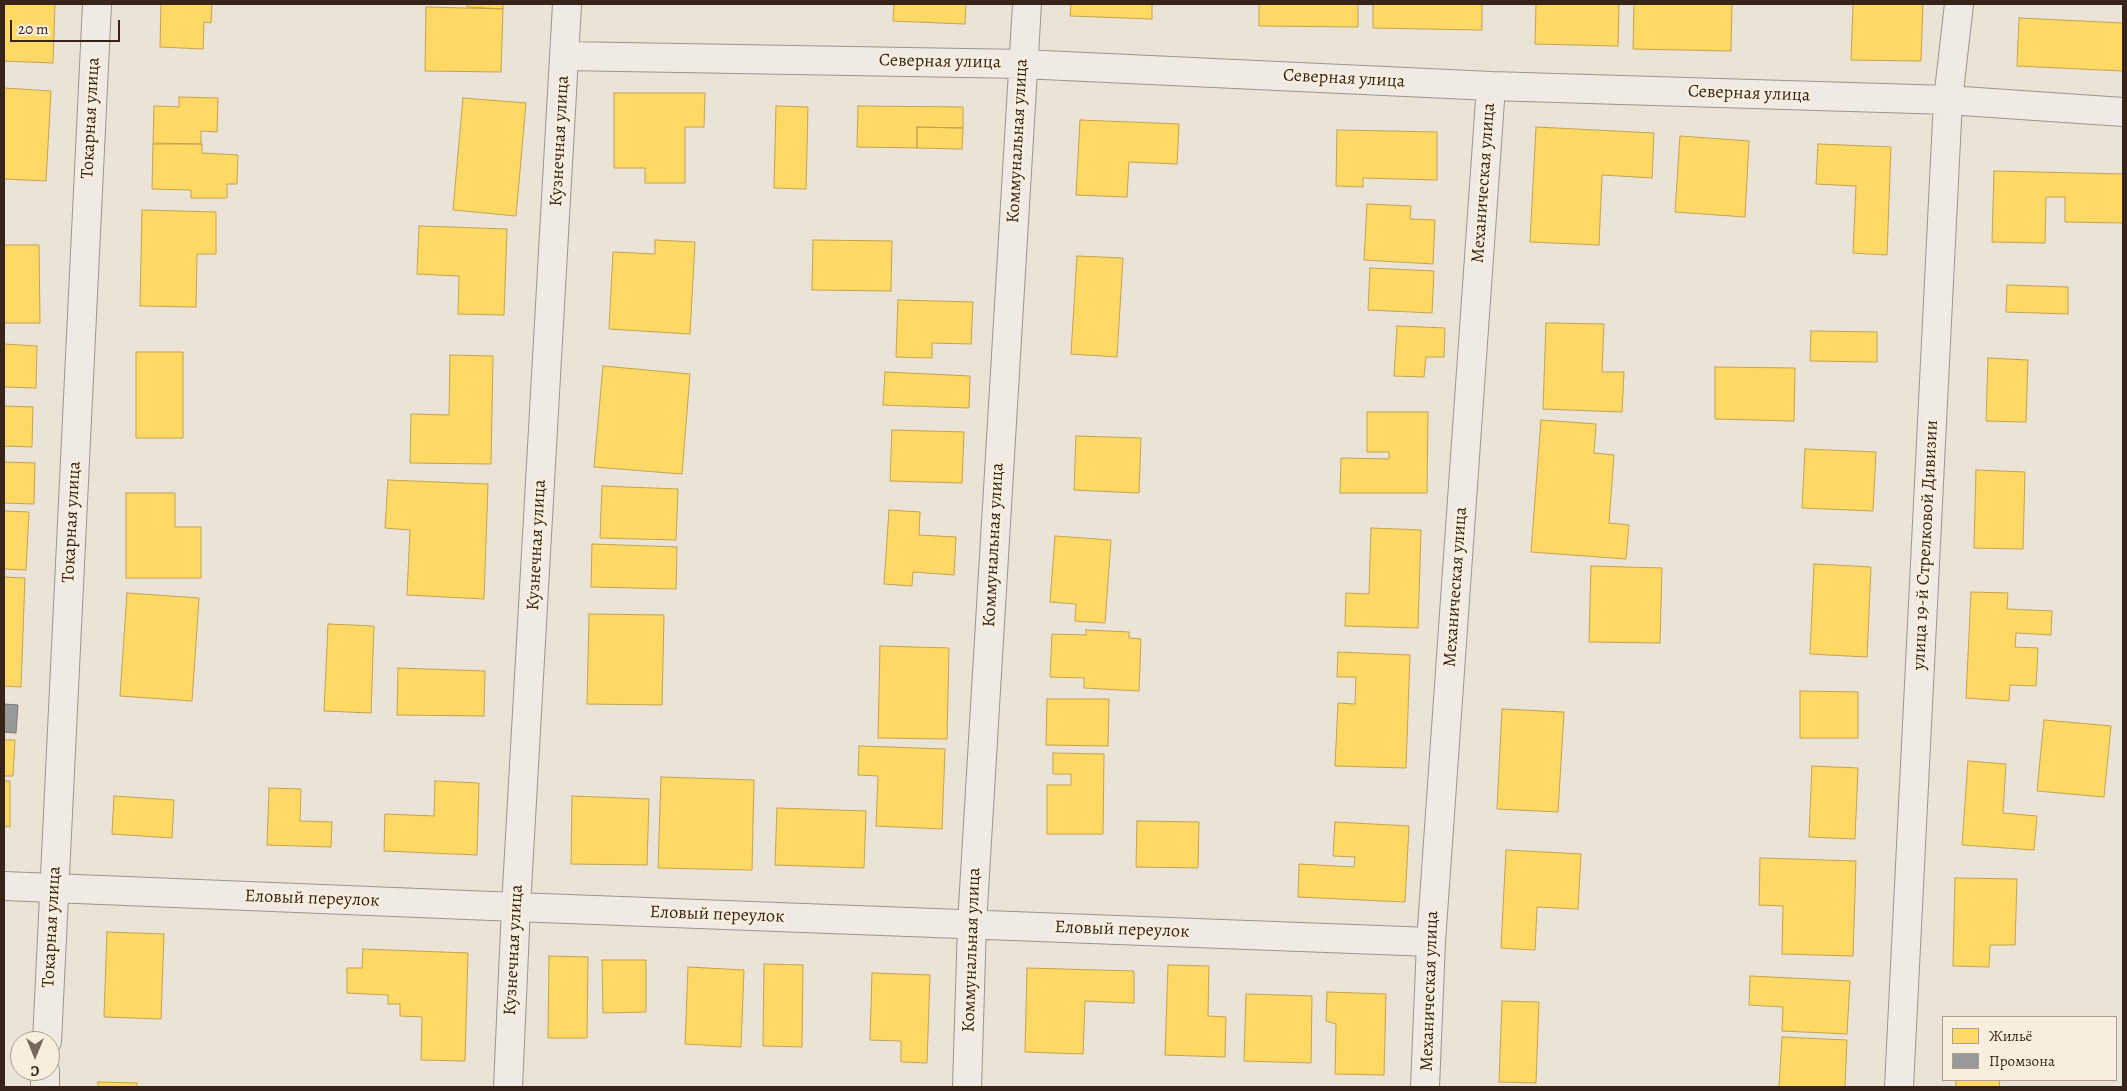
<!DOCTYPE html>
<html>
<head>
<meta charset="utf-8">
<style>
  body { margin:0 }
  #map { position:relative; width:2127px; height:1091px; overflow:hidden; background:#ebe3d6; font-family:Alegreya,serif }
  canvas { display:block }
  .frame { position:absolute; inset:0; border:5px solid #372418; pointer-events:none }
  .legend { position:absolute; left:1942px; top:1016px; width:175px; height:65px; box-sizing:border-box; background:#f8eede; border:1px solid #ab9d8f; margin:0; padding:6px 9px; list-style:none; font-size:15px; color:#372418 }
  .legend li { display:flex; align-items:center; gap:10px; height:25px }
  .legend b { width:25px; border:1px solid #ab9d8f }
  .north { position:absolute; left:10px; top:1031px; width:50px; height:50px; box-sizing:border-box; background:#f8eede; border:1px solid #ab9d8f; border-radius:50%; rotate:180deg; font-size:14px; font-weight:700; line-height:20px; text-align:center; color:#372418 }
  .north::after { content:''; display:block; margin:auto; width:18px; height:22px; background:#76675a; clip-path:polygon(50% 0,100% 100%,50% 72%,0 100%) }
  .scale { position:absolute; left:10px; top:20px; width:110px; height:22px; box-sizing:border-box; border:2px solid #372418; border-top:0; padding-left:6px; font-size:15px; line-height:18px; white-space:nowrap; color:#372418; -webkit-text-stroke:4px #f8eede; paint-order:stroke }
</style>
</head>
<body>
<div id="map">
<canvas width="2127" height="1091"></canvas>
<div class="frame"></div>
<ul class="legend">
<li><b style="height:14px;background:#ffd966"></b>Жильё</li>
<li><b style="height:14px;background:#999"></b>Промзона</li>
</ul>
<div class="north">С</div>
<div class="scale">20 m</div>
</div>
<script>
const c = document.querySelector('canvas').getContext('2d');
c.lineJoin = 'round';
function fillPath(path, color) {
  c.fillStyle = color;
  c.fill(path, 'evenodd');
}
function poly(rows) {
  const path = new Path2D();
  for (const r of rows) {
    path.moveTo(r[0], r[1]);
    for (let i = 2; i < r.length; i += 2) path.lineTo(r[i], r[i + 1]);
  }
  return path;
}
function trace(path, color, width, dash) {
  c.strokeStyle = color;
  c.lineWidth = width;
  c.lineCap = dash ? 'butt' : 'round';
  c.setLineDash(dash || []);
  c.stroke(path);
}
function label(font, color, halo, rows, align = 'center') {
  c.font = font + ' Alegreya,serif';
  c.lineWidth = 5;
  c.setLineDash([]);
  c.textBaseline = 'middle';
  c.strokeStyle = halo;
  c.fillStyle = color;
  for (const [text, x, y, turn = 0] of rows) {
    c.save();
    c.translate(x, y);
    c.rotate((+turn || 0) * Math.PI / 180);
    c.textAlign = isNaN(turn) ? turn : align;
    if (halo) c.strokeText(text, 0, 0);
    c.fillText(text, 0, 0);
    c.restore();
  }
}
const homes = poly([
  [4,4,55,4,53,63,4,61,4,4],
  [161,4,212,4,211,23,204,22,203,49,160,47,161,4],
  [467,4,503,4,503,9,467,7,467,4],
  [894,4,966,4,965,24,893,21,894,4],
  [1071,4,1152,4,1152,19,1070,16,1071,4],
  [1259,4,1358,4,1358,27,1259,26,1259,4],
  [1373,4,1482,4,1482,30,1373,28,1373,4],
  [1536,4,1619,4,1618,46,1535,44,1536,4],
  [1634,4,1732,4,1731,51,1633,49,1634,4],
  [1853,4,1923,4,1921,61,1851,60,1853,4],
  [426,7,503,9,501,72,425,71,426,7],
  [2019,18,2123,23,2123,71,2017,66,2019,18],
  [4,88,51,91,46,181,4,179,4,88],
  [614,93,705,93,704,127,685,127,685,183,645,183,645,168,614,168,614,93],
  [179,97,218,98,217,132,201,131,201,144,153,143,154,106,179,107,179,97],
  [463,98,526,103,516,216,453,210,463,98],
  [776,106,808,107,806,189,774,188,776,106],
  [858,106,963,107,963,128,917,127,917,148,857,147,858,106],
  [1080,120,1179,124,1177,164,1129,162,1127,197,1076,195,1080,120],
  [917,127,963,128,962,149,917,148,917,127],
  [1536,127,1654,133,1652,178,1602,175,1599,245,1530,242,1536,127],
  [1337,130,1437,132,1437,180,1363,178,1363,187,1336,186,1337,130],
  [1680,136,1749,141,1745,217,1675,212,1680,136],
  [153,144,202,144,202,153,238,155,237,184,227,184,227,198,191,198,191,190,152,189,153,144],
  [1818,144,1891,147,1887,255,1853,253,1856,186,1816,184,1818,144],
  [1994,171,2123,174,2123,223,2065,222,2065,197,2046,197,2045,243,1992,242,1994,171],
  [1367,204,1411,206,1410,219,1435,220,1433,264,1364,260,1367,204],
  [142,210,216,212,216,254,197,254,196,307,140,306,142,210],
  [419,226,507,229,504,315,458,314,459,276,417,274,419,226],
  [655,240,695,242,690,334,609,329,613,252,655,254,655,240],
  [813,240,892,241,891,291,812,290,813,240],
  [4,245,39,245,40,323,4,323,4,245],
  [1077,256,1123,258,1117,357,1071,354,1077,256],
  [1370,268,1434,271,1432,313,1368,310,1370,268],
  [2007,285,2068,287,2068,314,2006,312,2007,285],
  [898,300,973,302,971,344,932,343,932,358,896,357,898,300],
  [1546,323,1604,324,1602,372,1624,372,1622,412,1543,409,1546,323],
  [1397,326,1445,328,1444,357,1426,357,1424,377,1394,376,1397,326],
  [1811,331,1877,332,1877,362,1810,361,1811,331],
  [4,344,37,346,36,388,4,387,4,344],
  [136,352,183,352,183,438,136,438,136,352],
  [450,355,493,356,491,464,410,463,411,414,449,415,450,355],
  [1988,358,2028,360,2026,422,1986,421,1988,358],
  [603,366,690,374,682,474,594,467,603,366],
  [1715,367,1795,368,1794,421,1715,419,1715,367],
  [885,372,970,376,969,408,883,405,885,372],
  [4,406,33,407,32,447,4,446,4,406],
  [1367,412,1428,412,1427,493,1340,493,1341,458,1389,459,1389,452,1367,452,1367,412],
  [1541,420,1596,424,1594,453,1614,455,1609,523,1629,525,1626,559,1531,552,1541,420],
  [892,430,964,432,962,483,890,481,892,430],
  [1076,436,1141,438,1139,493,1074,490,1076,436],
  [1805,449,1876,452,1873,511,1802,508,1805,449],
  [4,462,35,463,34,504,4,503,4,462],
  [1976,470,2025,472,2023,549,1974,548,1976,470],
  [388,480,488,484,484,599,407,595,410,530,385,528,388,480],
  [602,486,678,489,676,540,600,538,602,486],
  [126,493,175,493,175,527,201,527,201,578,126,578,126,493],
  [889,510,920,512,919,535,956,537,954,575,913,572,912,586,884,584,889,510],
  [4,511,29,512,26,570,4,569,4,511],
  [1371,528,1421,530,1418,628,1345,626,1346,593,1369,594,1371,528],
  [1055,536,1111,540,1105,623,1075,621,1076,604,1050,602,1055,536],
  [592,544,677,547,676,589,591,587,592,544],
  [1814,564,1871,567,1867,657,1810,654,1814,564],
  [1591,566,1662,568,1660,643,1589,642,1591,566],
  [4,577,25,578,21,687,4,686,4,577],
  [1971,592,2008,593,2007,609,2052,611,2051,635,2016,633,2015,647,2038,648,2036,686,2010,685,2009,701,1966,698,1971,592],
  [127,593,199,598,192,701,120,696,127,593],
  [589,614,664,615,662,705,587,704,589,614],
  [328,624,374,626,371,713,324,711,328,624],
  [1086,630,1129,632,1129,638,1141,639,1139,691,1084,688,1084,678,1050,677,1052,634,1086,635,1086,630],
  [880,646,949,648,947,739,878,738,880,646],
  [1338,652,1410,655,1406,768,1335,766,1338,703,1355,704,1356,677,1337,677,1338,652],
  [398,668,485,671,484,716,397,715,398,668],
  [1800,691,1858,692,1858,738,1800,738,1800,691],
  [1047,699,1109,699,1108,746,1046,745,1047,699],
  [1502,709,1564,712,1558,812,1497,809,1502,709],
  [2044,720,2111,726,2104,797,2037,791,2044,720],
  [4,740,15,740,13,776,4,776,4,740],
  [859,746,945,749,942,829,876,826,878,776,858,775,859,746],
  [1053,753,1104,754,1103,834,1047,834,1047,785,1071,785,1071,774,1053,774,1053,753],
  [1968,761,2006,764,2003,813,2037,816,2034,850,1962,845,1968,761],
  [1812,766,1858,768,1855,839,1809,837,1812,766],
  [661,777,754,780,752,870,658,868,661,777],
  [4,781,10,781,10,827,4,826,4,781],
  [435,781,479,783,477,855,384,851,385,814,434,816,435,781],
  [269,788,301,789,300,821,332,822,331,847,267,845,269,788],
  [114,796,174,800,172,838,112,834,114,796],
  [572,796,649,799,647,865,571,864,572,796],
  [777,808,866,811,864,868,775,865,777,808],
  [1137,821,1199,822,1198,868,1136,867,1137,821],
  [1335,822,1409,826,1405,902,1298,897,1299,864,1354,867,1355,857,1333,856,1335,822],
  [1506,850,1581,854,1578,909,1537,907,1535,950,1501,948,1506,850],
  [1760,858,1856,861,1853,956,1782,954,1783,906,1759,905,1760,858],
  [1955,878,2017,879,2015,945,1990,945,1989,967,1953,966,1955,878],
  [107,932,164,934,161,1019,104,1017,107,932],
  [363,949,468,953,465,1061,421,1060,422,1017,400,1016,400,1004,388,1004,388,995,347,993,347,968,362,968,363,949],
  [549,956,588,957,587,1038,548,1038,549,956],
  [602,960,646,960,646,1012,603,1013,602,960],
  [764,964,803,965,802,1047,763,1046,764,964],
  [1168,965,1209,966,1208,1016,1226,1017,1225,1057,1165,1055,1168,965],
  [688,967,744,970,741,1047,685,1044,688,967],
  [1027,968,1134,971,1134,1003,1085,1001,1083,1054,1025,1052,1027,968],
  [872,973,930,975,927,1063,901,1062,901,1041,870,1040,872,973],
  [1750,976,1850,981,1847,1034,1782,1031,1783,1007,1749,1005,1750,976],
  [1327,992,1386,994,1384,1075,1335,1074,1336,1024,1326,1021,1327,992],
  [1246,994,1312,996,1311,1063,1244,1061,1246,994],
  [1502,1001,1539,1002,1536,1083,1499,1082,1502,1001],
  [1782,1037,1847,1040,1845,1087,1779,1087,1782,1037],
  [1956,1080,2000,1080,1999,1087,1956,1087,1956,1080],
  [98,1082,137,1083,137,1087,98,1087,98,1082]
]);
fillPath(homes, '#ffd966');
trace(homes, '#c3a34f', 1);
const industry = poly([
  [4,704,18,705,16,733,4,732,4,704]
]);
fillPath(industry, '#999');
trace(industry, '#7c7672', 1);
const minor = poly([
  [565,56,1022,64,1491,86,1948,100,2123,112],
  [4,886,516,907,1431,942],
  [47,1041,97,4],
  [45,1087,45,1071],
  [508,1087,516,907,567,4],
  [967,1087,972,924,1027,4],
  [1425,1087,1431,942,1491,86],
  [1899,1087,1948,100,1959,4]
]);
trace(minor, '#9c958c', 30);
trace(minor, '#efebe4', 28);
label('18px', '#372418', '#f8eede', [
  ["Северная улица",940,62,1],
  ["Северная улица",1344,79,3],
  ["Северная улица",1749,94,2],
  ["Токарная улица",91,118,-87],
  ["Кузнечная улица",560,141,-87],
  ["Коммунальная улица",1018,141,-87],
  ["Механическая улица",1484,183,-86],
  ["Токарная улица",72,522,-87],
  ["Кузнечная улица",537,545,-87],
  ["Коммунальная улица",994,545,-87],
  ["улица 19-й Стрелковой Дивизии",1926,545,-87],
  ["Механическая улица",1456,587,-86],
  ["Еловый переулок",312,899,2],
  ["Еловый переулок",717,915,2],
  ["Токарная улица",52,927,-87],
  ["Еловый переулок",1122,930,2],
  ["Кузнечная улица",514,950,-87],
  ["Коммунальная улица",972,950,-88],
  ["Механическая улица",1430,991,-88]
]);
</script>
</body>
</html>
